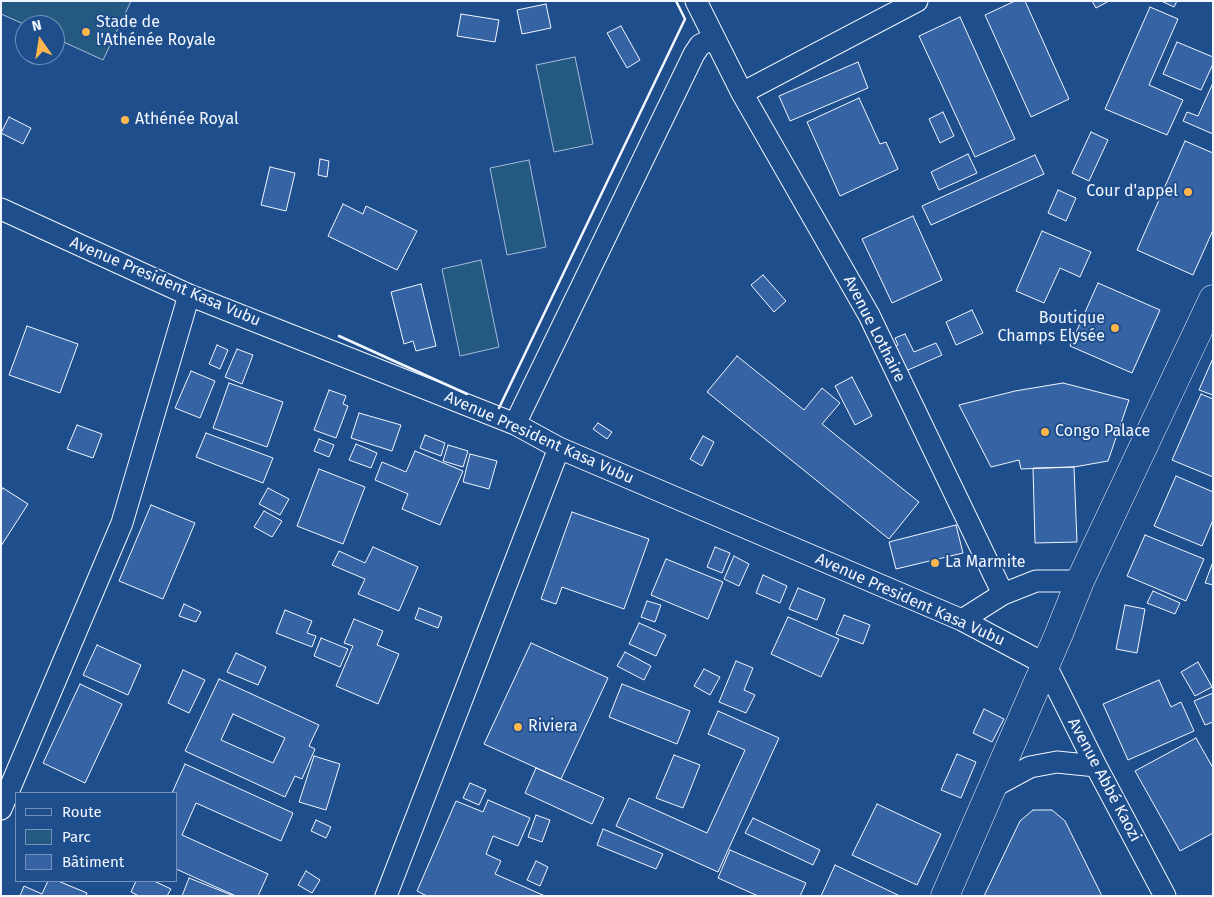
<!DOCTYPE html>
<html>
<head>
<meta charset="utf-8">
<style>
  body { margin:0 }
  #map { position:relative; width:1214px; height:897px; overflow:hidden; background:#1f4e8c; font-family:"Fira Sans",sans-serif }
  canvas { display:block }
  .frame { position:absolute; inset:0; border:2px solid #f2f6ff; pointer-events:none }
  .legend { position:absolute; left:15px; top:792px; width:162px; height:90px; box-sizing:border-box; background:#1f4e8c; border:1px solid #7391ba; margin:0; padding:6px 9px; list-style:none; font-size:15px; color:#f2f6ff }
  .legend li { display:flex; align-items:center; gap:10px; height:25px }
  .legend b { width:25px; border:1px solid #7391ba }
  .north { position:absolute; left:15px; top:15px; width:50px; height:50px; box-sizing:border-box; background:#1f4e8c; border:1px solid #7391ba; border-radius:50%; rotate:347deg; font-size:14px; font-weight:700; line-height:20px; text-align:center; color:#f2f6ff }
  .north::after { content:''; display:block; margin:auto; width:18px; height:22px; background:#ffb74d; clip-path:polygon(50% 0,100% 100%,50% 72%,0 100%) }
</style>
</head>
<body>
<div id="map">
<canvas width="1214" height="897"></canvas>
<div class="frame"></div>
<ul class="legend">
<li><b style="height:6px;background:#1f4e8c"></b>Route</li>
<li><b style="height:14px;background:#245a82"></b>Parc</li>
<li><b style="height:14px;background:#3563a3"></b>Bâtiment</li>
</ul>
<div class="north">N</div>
</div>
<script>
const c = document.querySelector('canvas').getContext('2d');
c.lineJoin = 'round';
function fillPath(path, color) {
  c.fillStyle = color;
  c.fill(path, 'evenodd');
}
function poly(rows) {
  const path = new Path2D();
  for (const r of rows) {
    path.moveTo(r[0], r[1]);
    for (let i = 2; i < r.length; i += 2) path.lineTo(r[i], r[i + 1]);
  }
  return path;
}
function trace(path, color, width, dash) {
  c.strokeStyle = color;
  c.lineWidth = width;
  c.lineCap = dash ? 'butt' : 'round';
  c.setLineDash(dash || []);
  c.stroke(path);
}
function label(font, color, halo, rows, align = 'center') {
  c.font = font + ' "Fira Sans",sans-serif';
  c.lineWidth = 4;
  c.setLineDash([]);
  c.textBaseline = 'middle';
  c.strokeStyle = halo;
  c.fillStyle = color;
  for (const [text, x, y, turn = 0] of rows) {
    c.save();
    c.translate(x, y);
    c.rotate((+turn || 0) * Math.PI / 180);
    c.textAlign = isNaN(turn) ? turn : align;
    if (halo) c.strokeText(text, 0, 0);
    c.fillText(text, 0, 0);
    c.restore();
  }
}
const green = poly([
  [1,1,131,1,103,60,55,38,55,25,26,25,1,14,1,1],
  [575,57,593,144,554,152,536,65,575,57],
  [529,160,546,247,507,255,490,168,529,160],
  [481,260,499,347,460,356,442,269,481,260]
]);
fillPath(green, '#245a82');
trace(green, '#a8bbd7', 1);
const building = poly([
  [1015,1,1025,1,1069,99,1031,117,985,15,1015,1],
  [1092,1,1109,1,1096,8,1092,1],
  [1161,1,1177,1,1174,7,1161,1],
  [546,4,551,28,522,34,517,10,546,4],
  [1150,7,1178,19,1149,85,1183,100,1167,135,1105,109,1150,7],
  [461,14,499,20,495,42,457,36,461,14],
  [960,17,1015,139,975,157,919,36,960,17],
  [621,26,640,60,627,68,607,33,621,26],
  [1177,42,1213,57,1213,64,1201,90,1163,74,1177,42],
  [858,62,868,88,790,121,779,96,858,62],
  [1213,83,1213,134,1183,121,1187,112,1198,116,1213,83],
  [859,98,880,144,886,142,898,169,840,196,807,122,859,98],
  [943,112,954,136,940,143,929,119,943,112],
  [9,117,31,128,23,144,1,133,9,117],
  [1091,132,1108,140,1089,181,1072,173,1091,132],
  [1185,141,1213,153,1213,230,1193,275,1137,250,1185,141],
  [968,154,977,173,939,190,931,172,968,154],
  [1035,155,1044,174,931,225,922,206,1035,155],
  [320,159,329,161,327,177,318,175,320,159],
  [270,167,295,173,286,211,261,205,270,167],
  [1058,190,1076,198,1066,221,1048,213,1058,190],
  [343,204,363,214,366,206,417,231,397,270,328,236,343,204],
  [913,216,942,280,892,303,862,239,913,216],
  [1042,231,1091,252,1080,277,1060,268,1044,303,1016,291,1042,231],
  [763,275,786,301,774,312,751,285,763,275],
  [1098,283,1160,310,1132,373,1070,346,1098,283],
  [421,284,436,346,416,351,413,341,404,344,391,292,421,284],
  [972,310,983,333,956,345,946,322,972,310],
  [27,326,78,344,60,393,9,375,27,326],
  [905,334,914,352,936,343,942,355,899,374,888,350,898,345,895,338,905,334],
  [217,345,228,350,220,369,209,364,217,345],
  [237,349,253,355,242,384,225,377,237,349],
  [737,356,804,410,822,388,840,403,822,424,919,502,889,539,707,392,737,356],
  [1213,358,1213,395,1199,390,1213,358],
  [191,371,215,381,200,418,175,408,191,371],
  [852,377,872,416,855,425,835,386,852,377],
  [229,383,283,402,267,447,213,428,229,383],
  [1063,383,1129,400,1108,461,1074,467,1021,469,1019,460,991,467,959,405,1015,391,1063,383],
  [329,390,346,396,343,404,348,406,336,438,314,430,329,390],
  [1201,394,1213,399,1213,477,1172,460,1201,394],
  [359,413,401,425,392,451,351,438,359,413],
  [598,423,612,432,607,439,593,429,598,423],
  [77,425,102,434,93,458,67,449,77,425],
  [206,433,273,458,263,483,196,457,206,433],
  [425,435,445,443,441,456,420,448,425,435],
  [703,436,714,442,702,466,690,459,703,436],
  [319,439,334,445,329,457,314,451,319,439],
  [356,444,377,453,371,468,349,460,356,444],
  [448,445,468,451,463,467,443,461,448,445],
  [415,451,463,471,440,525,402,509,408,494,375,480,382,462,406,472,415,451],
  [470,454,497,461,489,489,463,482,470,454],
  [1074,467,1077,542,1035,543,1033,468,1074,467],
  [319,469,365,487,343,544,297,526,319,469],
  [1176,476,1213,492,1213,520,1202,546,1154,526,1176,476],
  [3,488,28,504,1,546,1,491,3,488],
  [268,488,289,499,280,515,259,504,268,488],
  [151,505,195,523,163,599,119,581,151,505],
  [264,511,282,521,272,537,254,527,264,511],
  [572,512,649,539,624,609,562,587,556,604,541,599,572,512],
  [956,525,963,553,896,569,889,542,956,525],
  [1145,535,1204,559,1186,601,1127,576,1145,535],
  [373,547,418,567,399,611,358,594,365,579,332,565,339,551,365,563,373,547],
  [715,547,730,553,722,573,707,567,715,547],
  [734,556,749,564,739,586,724,579,734,556],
  [666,559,723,582,708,619,651,595,666,559],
  [1213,562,1213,585,1205,583,1213,562],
  [763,575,787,586,780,603,756,593,763,575],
  [798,588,825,599,817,620,789,609,798,588],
  [1153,591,1180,603,1175,614,1147,603,1153,591],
  [647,601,661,605,655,622,641,617,647,601],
  [184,604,201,612,196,622,179,616,184,604],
  [1125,605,1145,609,1137,653,1116,649,1125,605],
  [419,608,442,617,438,628,415,619,419,608],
  [285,610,312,621,307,633,316,636,312,647,276,633,285,610],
  [844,615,870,625,863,644,836,634,844,615],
  [788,617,839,639,821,677,771,654,788,617],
  [354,619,383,631,377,645,399,654,378,704,336,686,353,646,344,643,354,619],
  [639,623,666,635,656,656,629,644,639,623],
  [321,638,348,649,340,667,314,656,321,638],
  [531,643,608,678,561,779,484,744,531,643],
  [97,645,141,665,128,695,83,675,97,645],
  [625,652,651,666,644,680,617,666,625,652],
  [236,653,266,667,258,685,227,672,236,653],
  [736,661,753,668,744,690,755,695,746,713,719,702,736,661],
  [1198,662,1212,687,1195,696,1181,672,1198,662],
  [704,669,720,677,710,695,694,686,704,669],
  [183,670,205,680,189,713,168,703,183,670],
  [219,679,319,725,309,746,315,749,302,779,295,776,285,797,185,751,219,679],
  [233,714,285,738,273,763,221,740,233,714],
  [1159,680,1171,707,1181,702,1194,731,1128,760,1103,704,1159,680],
  [80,684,122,704,85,783,43,763,80,684],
  [622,684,690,711,677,744,609,717,622,684],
  [1213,693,1213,722,1205,725,1194,701,1213,693],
  [984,709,1004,719,992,742,973,733,984,709],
  [718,711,779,738,718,872,616,826,629,798,707,833,745,750,708,734,718,711],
  [1196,738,1213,768,1213,833,1180,851,1135,771,1196,738],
  [957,754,976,762,961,798,941,790,957,754],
  [674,755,700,765,683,808,656,798,674,755],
  [314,756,340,764,326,810,299,802,314,756],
  [185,764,293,813,281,841,196,803,182,835,268,874,258,896,236,896,176,869,176,793,172,793,185,764],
  [536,768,604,798,592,824,525,793,536,768],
  [470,783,486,790,479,805,463,798,470,783],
  [488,800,530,818,518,846,493,836,486,854,501,861,495,874,545,896,427,896,417,891,456,801,483,812,488,800],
  [877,804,941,834,917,885,852,855,877,804],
  [1033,810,1052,810,1065,821,1102,896,984,896,1020,821,1033,810],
  [536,815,550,820,542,842,528,837,536,815],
  [753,818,820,850,813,865,745,833,753,818],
  [316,820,331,827,326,838,311,831,316,820],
  [603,829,663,854,656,869,597,845,603,829],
  [730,850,806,883,800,896,758,896,718,878,730,850],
  [536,861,548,867,540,886,527,880,536,861],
  [835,865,900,896,821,896,835,865],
  [306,871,320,880,312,893,298,885,306,871],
  [189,878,234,896,182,896,189,878],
  [48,881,58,881,87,893,86,896,20,896,24,886,42,894,48,881],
  [136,881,154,881,171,889,167,896,139,896,131,892,136,881]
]);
fillPath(building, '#3563a3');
trace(building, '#f2f6ff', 1);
const street = poly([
  [696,1,742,93,869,315,1003,594],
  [742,93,917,1],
  [1,209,189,295,515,424,559,448,962,620,1045,664,1096,766,1165,896],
  [515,424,694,54,700,45,714,38],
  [962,620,1003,594,1036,581,1080,581],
  [991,788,1030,767,1057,762,1096,766],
  [1,809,122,523,189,295],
  [386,896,559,448]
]);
const highway = poly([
  [945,896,1058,636,1080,581,1213,299]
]);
trace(street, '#f2f6ff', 23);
trace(highway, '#f2f6ff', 29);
trace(street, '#1f4e8c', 21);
trace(highway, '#1f4e8c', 28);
trace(poly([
  [339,336,467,394],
  [499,408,685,19,676,1]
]), '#f2f6ff', 2.5);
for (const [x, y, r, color] of [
  [86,32,5,"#ffb74d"],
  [125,120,5,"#ffb74d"],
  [1188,192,5,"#ffb74d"],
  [1115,328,5,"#ffb74d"],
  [1045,432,5,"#ffb74d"],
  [935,563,5,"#ffb74d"],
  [518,727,5,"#ffb74d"]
]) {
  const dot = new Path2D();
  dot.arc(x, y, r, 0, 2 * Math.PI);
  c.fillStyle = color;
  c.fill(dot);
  trace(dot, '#1f4e8c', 2);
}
label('16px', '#f2f6ff', '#1f4e8c', [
  ["Stade de",96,23],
  ["l'Athénée Royale",96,41],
  ["Athénée Royal",135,120],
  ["Cour d'appel",1178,192,"right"],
  ["Boutique",1105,319,"right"],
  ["Champs Elysée",1105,337,"right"],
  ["Congo Palace",1055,432],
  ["La Marmite",945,563],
  ["Riviera",528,727]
], 'left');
label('16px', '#f2f6ff', '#1f4e8c', [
  ["Avenue President Kasa Vubu",165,282,23],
  ["Avenue Lothaire",874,329,63],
  ["Avenue President Kasa Vubu",539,438,24],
  ["Avenue President Kasa Vubu",910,600,24],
  ["Avenue Abbé Kaozi",1104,780,62]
]);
</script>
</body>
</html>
